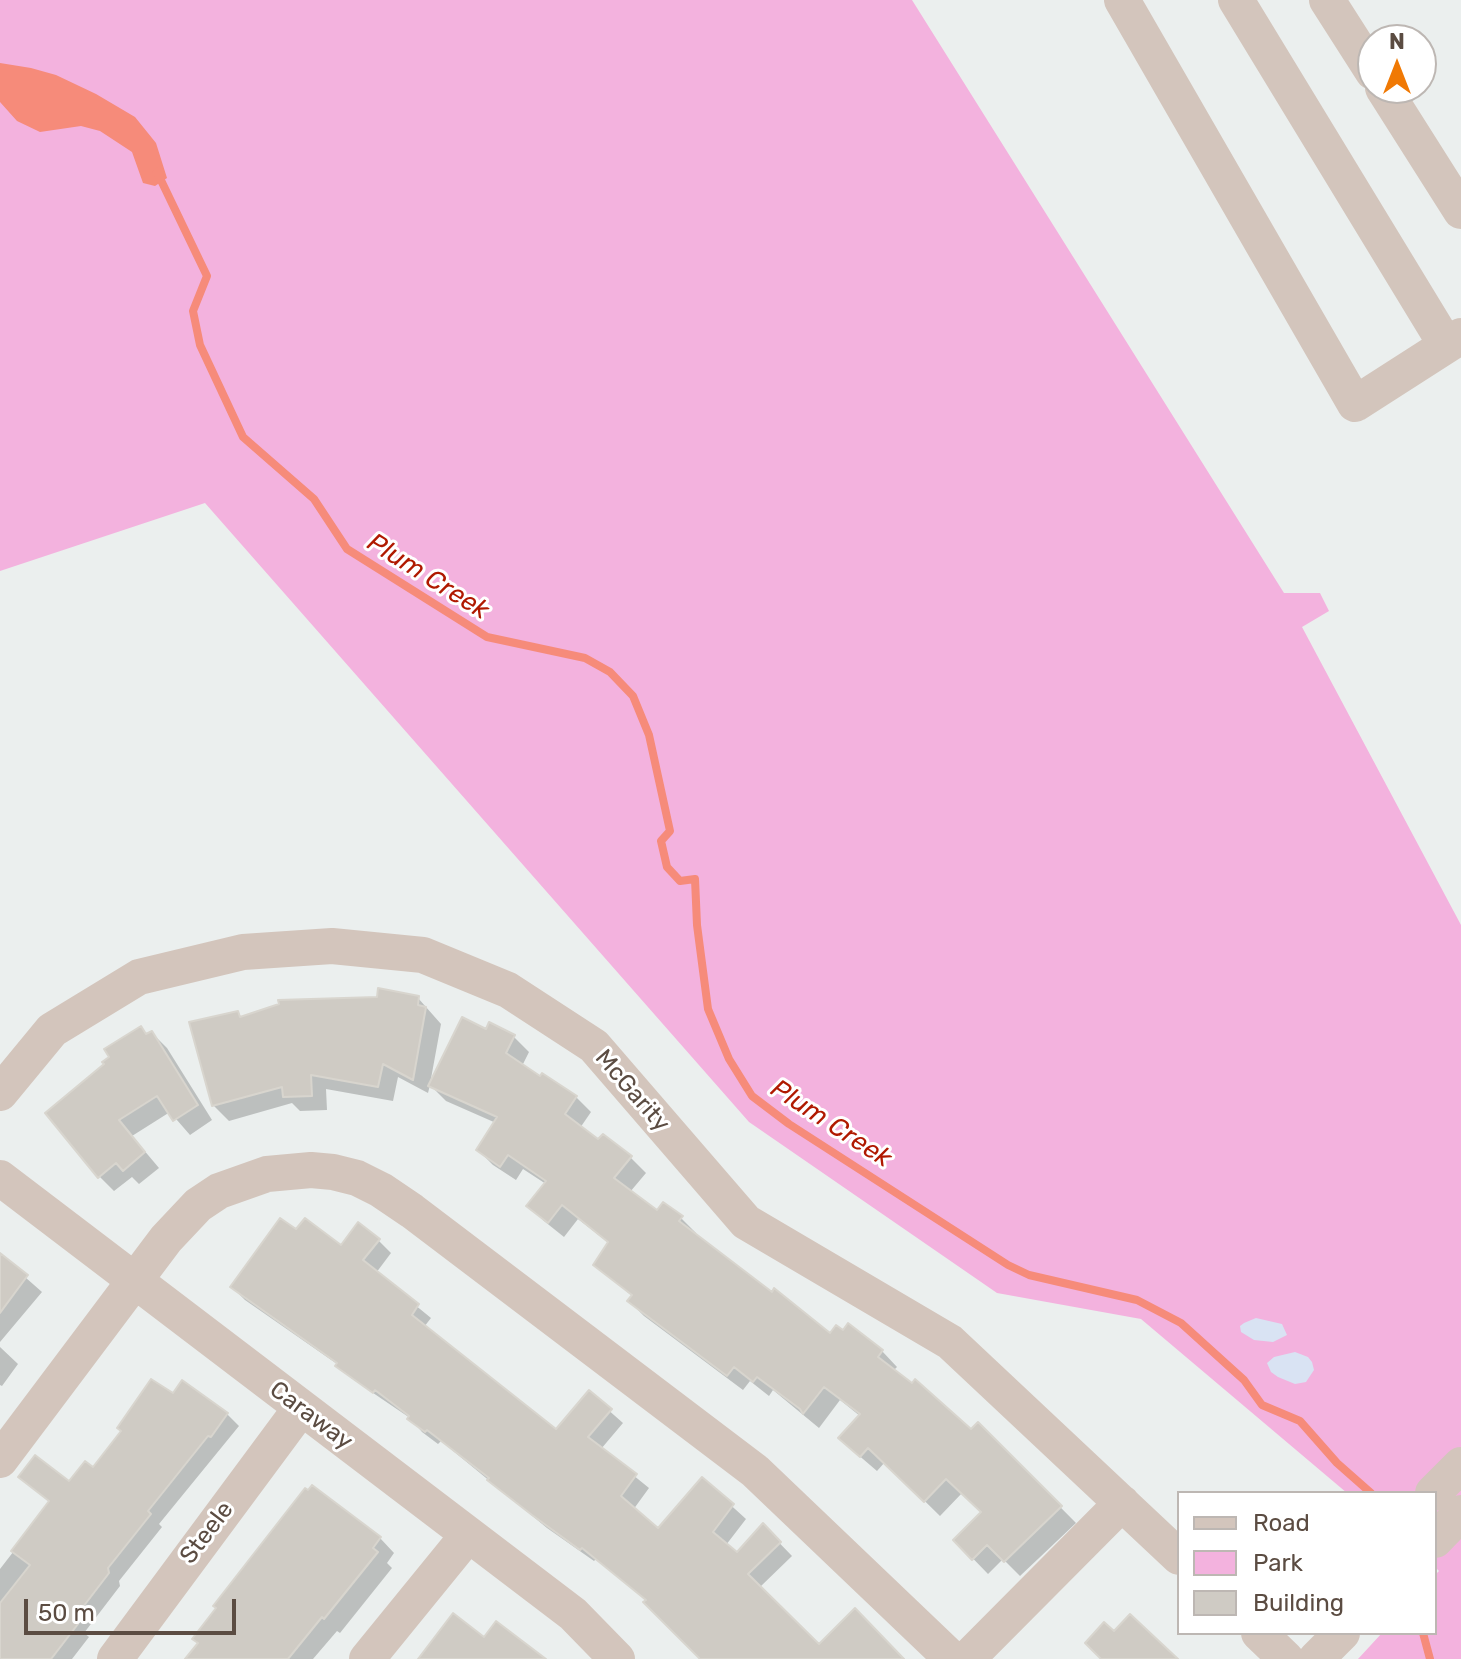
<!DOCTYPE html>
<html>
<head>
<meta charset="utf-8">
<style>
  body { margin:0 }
  #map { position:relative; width:1461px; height:1659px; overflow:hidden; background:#ebefee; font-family:Rubik,sans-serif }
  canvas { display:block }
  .legend { position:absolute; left:1177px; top:1491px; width:260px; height:144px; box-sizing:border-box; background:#fff; border:2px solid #bdb7b3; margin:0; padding:10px 14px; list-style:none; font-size:24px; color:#5b4c42 }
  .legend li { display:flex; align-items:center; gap:16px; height:40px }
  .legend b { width:40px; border:2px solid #bdb7b3 }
  .north { position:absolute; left:1357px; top:24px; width:80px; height:80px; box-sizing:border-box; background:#fff; border:2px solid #bdb7b3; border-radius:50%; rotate:0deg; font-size:22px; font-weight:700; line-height:32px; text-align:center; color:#5b4c42 }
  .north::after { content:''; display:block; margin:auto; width:28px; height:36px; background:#f07904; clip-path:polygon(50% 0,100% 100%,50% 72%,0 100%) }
  .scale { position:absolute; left:24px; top:1599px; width:212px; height:36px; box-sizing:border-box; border:4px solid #5b4c42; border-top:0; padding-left:10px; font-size:24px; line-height:28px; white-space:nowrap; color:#5b4c42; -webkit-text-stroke:6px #fff; paint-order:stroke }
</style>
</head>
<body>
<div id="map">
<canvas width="1461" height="1659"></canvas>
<ul class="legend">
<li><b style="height:10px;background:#d3c5bc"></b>Road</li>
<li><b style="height:22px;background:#f3b2de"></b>Park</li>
<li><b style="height:22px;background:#cfcbc4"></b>Building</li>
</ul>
<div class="north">N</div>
<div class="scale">50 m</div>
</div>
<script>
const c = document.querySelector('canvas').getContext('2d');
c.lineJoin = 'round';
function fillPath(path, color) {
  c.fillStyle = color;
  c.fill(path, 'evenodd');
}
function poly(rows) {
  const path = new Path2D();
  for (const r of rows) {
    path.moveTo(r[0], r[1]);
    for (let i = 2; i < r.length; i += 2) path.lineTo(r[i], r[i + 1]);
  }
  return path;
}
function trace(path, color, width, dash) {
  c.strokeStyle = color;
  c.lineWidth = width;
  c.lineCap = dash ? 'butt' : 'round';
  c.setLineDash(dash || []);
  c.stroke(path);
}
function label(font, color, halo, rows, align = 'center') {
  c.font = font + ' Rubik,sans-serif';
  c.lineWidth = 6;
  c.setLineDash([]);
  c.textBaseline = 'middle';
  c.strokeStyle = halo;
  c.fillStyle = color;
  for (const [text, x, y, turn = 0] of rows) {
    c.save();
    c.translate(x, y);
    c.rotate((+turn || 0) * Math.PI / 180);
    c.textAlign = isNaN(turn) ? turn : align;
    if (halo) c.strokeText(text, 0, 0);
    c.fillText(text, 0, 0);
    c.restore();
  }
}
fillPath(poly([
  [0,0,912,0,1284,593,1320,593,1329,611,1302,627,1461,925,1461,1659,1358,1659,1382,1633,1435,1633,1435,1575,1439,1571,1435,1567,1435,1493,1347,1493,1141,1319,997,1293,749,1122,205,503,0,571]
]), '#f3b2de');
fillPath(poly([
  [1256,1318,1282,1324,1287,1335,1273,1342,1254,1340,1241,1332,1240,1326,1244,1323],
  [1295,1352,1308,1357,1312,1362,1314,1370,1306,1382,1295,1384,1278,1377,1271,1372,1267,1363,1274,1357]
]), '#d9e3f3');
fillPath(poly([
  [0,63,31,68,56,75,96,94,135,117,156,143,167,178,155,186,143,183,132,152,100,131,81,126,40,132,17,121,0,102]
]), '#f68b7a');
fillPath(poly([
  [418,998,441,1024,430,1084,487,1031,514,1037,529,1052,522,1066,576,1097,591,1112,580,1128,598,1142,630,1157,646,1173,630,1192,657,1212,681,1218,696,1233,694,1236,830,1336,882,1351,897,1367,893,1371,972,1431,978,1424,1076,1523,1020,1576,1003,1559,988,1574,955,1540,984,1513,963,1492,940,1516,885,1462,877,1471,856,1453,860,1416,840,1400,819,1428,773,1390,769,1396,750,1381,743,1390,644,1316,629,1301,633,1297,596,1265,610,1244,578,1219,564,1237,544,1221,529,1206,546,1184,523,1169,516,1180,493,1165,478,1150,496,1123,446,1101,430,1085,428,1093,398,1077,393,1101,326,1089,327,1110,300,1111,292,1103,229,1121,213,1105,238,1013,242,1018],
  [152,1033,167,1048,212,1120,190,1135,170,1112,132,1136,159,1168,139,1184,132,1177,114,1191,99,1176,147,1036],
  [296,1232,341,1248,378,1240,391,1253,376,1273,431,1318,424,1327,557,1432,589,1393,623,1423,601,1449,649,1488,633,1510,658,1531,702,1479,746,1519,726,1545,737,1555,763,1526,792,1556,759,1588,819,1647,902,1659,702,1659,647,1601,596,1559,594,1561,547,1528,441,1441,438,1444,422,1432,410,1418,351,1378,337,1364,245,1300,232,1287],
  [0,1255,42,1292,0,1342],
  [0,1347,18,1364,2,1386,0,1385],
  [173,1396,227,1414,239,1426,159,1524,162,1527,119,1581,120,1586,84,1633,89,1637,72,1659,0,1659,0,1569,51,1503,21,1477,69,1484,93,1470],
  [380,1538,394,1553,387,1563,392,1568,340,1633,337,1631,313,1659,189,1659]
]), '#0003');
trace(poly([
  [157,172,207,276,193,311,200,345,243,437,314,499,347,549,487,637,585,658,610,672,633,696,649,735,670,831,661,841,667,867,680,881,695,879,697,925,708,1009,729,1059,752,1096,789,1124,1008,1265,1029,1275,1137,1300,1181,1323,1244,1380,1262,1405,1300,1421,1337,1463,1371,1493],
  [1423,1633,1430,1659]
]), '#f68b7a', 8);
const building = poly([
  [378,988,419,996,418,1005,426,1007,413,1080,383,1064,378,1087,311,1075,312,1096,283,1097,282,1087,212,1106,189,1022,238,1011,240,1017,279,1004,278,1000,377,997,378,988],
  [462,1017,486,1029,489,1022,515,1035,506,1053,540,1076,542,1073,577,1096,565,1114,598,1139,603,1134,632,1156,614,1178,657,1210,663,1202,683,1216,679,1221,772,1292,774,1288,830,1333,836,1325,843,1330,848,1323,883,1350,878,1357,912,1383,915,1379,971,1429,978,1422,1062,1506,1004,1562,987,1545,972,1560,953,1540,981,1512,946,1479,924,1502,868,1448,860,1457,838,1438,860,1414,824,1387,803,1414,800,1409,757,1377,753,1382,734,1367,727,1376,627,1301,632,1295,593,1265,608,1242,562,1205,548,1223,526,1206,546,1181,508,1155,500,1167,476,1150,497,1117,428,1086,462,1017],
  [141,1026,146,1034,152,1031,198,1105,173,1121,157,1096,119,1120,145,1152,123,1171,116,1163,98,1178,45,1113,104,1064,102,1062,109,1057,104,1049,141,1026],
  [280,1218,296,1229,305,1218,341,1245,358,1222,380,1239,363,1260,419,1304,412,1315,556,1429,589,1390,612,1409,588,1437,637,1474,621,1496,658,1528,702,1477,734,1504,713,1532,737,1552,763,1523,781,1542,748,1574,819,1644,855,1608,904,1659,700,1659,643,1602,646,1600,582,1548,580,1550,532,1515,487,1480,489,1478,427,1430,425,1432,407,1419,409,1416,375,1390,373,1393,335,1366,337,1363,230,1287,280,1218],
  [0,1253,28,1275,0,1313,0,1253],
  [151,1379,173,1393,182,1380,228,1413,211,1437,208,1436,148,1511,151,1514,108,1568,109,1573,73,1620,78,1624,51,1659,0,1659,0,1603,30,1565,11,1551,49,1501,18,1477,35,1455,69,1481,85,1461,93,1467,121,1431,117,1428,151,1379],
  [312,1485,381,1537,373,1548,378,1552,324,1619,322,1617,288,1659,185,1659,198,1643,192,1639,216,1608,213,1606,305,1488,308,1490,312,1485],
  [453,1613,484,1637,496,1621,546,1659,418,1659,453,1613],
  [1130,1614,1178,1659,1101,1659,1085,1643,1104,1622,1114,1631,1130,1614]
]);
fillPath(building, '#cfcbc4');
trace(building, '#d8d5ce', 2);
trace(poly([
  [1122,0,1355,404,1461,336],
  [1236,0,1446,345],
  [1327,0,1373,72],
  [1383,88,1461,211],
  [0,1093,52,1030,139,977,243,952,332,946,423,955,508,990,594,1046,746,1222,950,1342,1179,1557],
  [0,1178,573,1614,617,1659],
  [0,1460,166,1239,198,1205,219,1191,267,1174,311,1170,333,1172,357,1178,381,1190,412,1211,755,1471,952,1659],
  [1433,1493,1461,1465],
  [1435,1540,1461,1513],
  [1259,1633,1286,1659],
  [115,1659,301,1408],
  [367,1659,468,1535],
  [967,1659,1122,1503],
  [1316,1659,1342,1633]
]), '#d3c5bc', 36);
label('24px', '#5b4c42', '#fff', [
  ["McGarity",632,1091,49],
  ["Caraway",311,1416,37],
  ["Steele",207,1533,-53]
]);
label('italic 26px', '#b01900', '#fff', [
  ["Plum Creek",428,577,32],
  ["Plum Creek",831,1124,33]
]);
</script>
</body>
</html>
